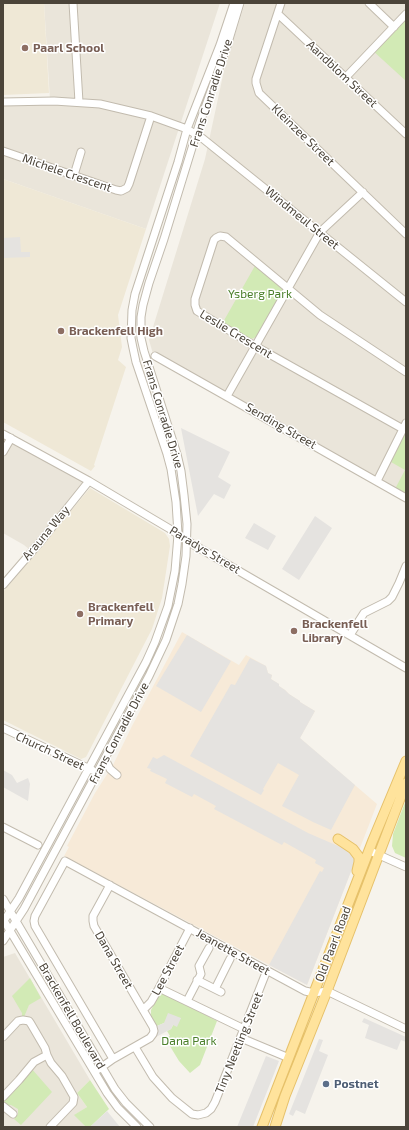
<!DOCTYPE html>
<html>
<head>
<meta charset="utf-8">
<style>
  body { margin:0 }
  #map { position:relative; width:409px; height:1130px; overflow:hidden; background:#f6f3ec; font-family:"Exo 2",sans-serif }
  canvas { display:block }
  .frame { position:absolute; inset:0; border:4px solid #4b4439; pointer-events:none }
</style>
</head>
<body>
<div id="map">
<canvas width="409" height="1130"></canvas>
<div class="frame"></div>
</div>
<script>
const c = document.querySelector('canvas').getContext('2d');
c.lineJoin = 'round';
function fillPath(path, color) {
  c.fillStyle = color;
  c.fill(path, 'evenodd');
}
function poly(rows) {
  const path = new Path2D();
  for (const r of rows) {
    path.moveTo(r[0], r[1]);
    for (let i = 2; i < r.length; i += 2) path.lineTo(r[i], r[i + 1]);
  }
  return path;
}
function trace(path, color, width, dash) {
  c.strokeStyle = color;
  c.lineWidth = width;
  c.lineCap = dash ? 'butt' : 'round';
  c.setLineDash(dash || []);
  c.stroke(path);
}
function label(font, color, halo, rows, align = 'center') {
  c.font = font + ' "Exo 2",sans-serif';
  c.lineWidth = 3;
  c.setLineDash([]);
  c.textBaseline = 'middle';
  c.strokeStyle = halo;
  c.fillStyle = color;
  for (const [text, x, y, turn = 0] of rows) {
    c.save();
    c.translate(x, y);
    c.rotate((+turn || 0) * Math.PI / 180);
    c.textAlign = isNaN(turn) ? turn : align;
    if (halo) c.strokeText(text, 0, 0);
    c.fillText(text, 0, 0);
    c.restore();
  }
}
fillPath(poly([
  [44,3,220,3,146,229,3,179,3,102,50,100],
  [245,3,406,3,406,498,153,354,149,340,205,159,225,66],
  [3,434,88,481,31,551,24,545,3,533],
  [15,953,90,1080,77,1093,87,1107,75,1115,86,1127,3,1127,3,957]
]), '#eae5da');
fillPath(poly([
  [182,632,239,665,246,655,266,666,268,673,272,675,271,679,279,684,279,686,285,690,289,694,300,701,300,702,315,711,300,738,377,804,307,985,64,856,69,847,67,846,95,793,113,765,132,726]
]), '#f7ead8');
fillPath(poly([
  [3,3,44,3,49,93,3,95],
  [3,179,146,229,118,315,122,347,118,360,126,367,94,465,95,466,91,471,3,422],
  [90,488,165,533,169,539,170,546,162,598,152,629,86,757,81,759,3,720,3,592]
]), '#efe8d6');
fillPath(poly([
  [406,14,406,81,372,50],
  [256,264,282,287,283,290,282,292,257,336,254,338,251,339,222,324],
  [406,431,406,494,395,489,405,470,391,462],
  [406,800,406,858,395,853,392,846,393,834],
  [30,978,41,998,29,1005,24,1017,22,1016,22,1013,12,996],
  [162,994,166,994,217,1021,200,1065,190,1073,179,1061,165,1038,170,1036,167,1031,171,1029,173,1025,181,1018,164,1023,157,1026,151,1017,151,1010,158,997],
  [31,1068,52,1092,21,1125,14,1119,18,1114,18,1109,11,1105,6,1106,3,1104,3,1100],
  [90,1080,109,1109,90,1127,86,1127,74,1115,87,1107,77,1093]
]), '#d2eab5');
fillPath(poly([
  [20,237,21,252,30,252,30,257,3,258,3,238],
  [181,428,230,452,218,477,231,485,224,499,214,494,198,516],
  [315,516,332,528,299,580,282,569],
  [254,523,276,536,268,550,245,538],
  [187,635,231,661,201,712,156,686],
  [250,658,266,666,268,673,272,675,271,679,279,684,279,686,285,690,289,694,300,701,300,702,315,711,300,738,355,785,331,830,313,822,282,806,299,775,278,763,263,789,264,790,261,795,190,756,231,684,235,685],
  [164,755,308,833,352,852,357,856,307,985,269,965,320,871,322,872,324,868,315,863,316,860,284,842,282,845,214,809,216,806,194,794,192,797,165,783,167,779,150,771,151,769,147,768,153,757,157,759],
  [3,770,12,775,17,783,28,778,30,784,28,801,3,787],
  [168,1013,181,1018,177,1027,173,1025,171,1029,156,1037,157,1032,157,1026,164,1023],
  [364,1018,406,1037,406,1042,401,1040,397,1050,365,1038,369,1025,362,1022],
  [319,1039,323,1040,319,1051,328,1055,305,1114,296,1110,293,1116,289,1114],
  [266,1056,279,1061,253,1127,237,1127],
  [107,1111,120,1127,90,1127]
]), '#e5e3e0');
const minor = poly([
  [73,3,79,102],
  [281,3,256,79,256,83,259,93,406,234],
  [369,3,394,27],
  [278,14,406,134],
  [346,77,406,14],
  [3,102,54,101,100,104,151,116,187,129,202,138,406,302],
  [3,151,116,190,121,191,127,188,129,184,151,116],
  [74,175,81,152],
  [155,356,406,498],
  [227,396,320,232,363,192],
  [403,429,255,346,197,311,195,305,195,299,214,240,216,238,220,236,226,237,320,315,406,372],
  [3,434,89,481,170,529,194,545,406,668],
  [3,452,11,438],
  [377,481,406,423],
  [3,585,41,541,89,481],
  [350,635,364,613,388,601,392,597,399,583,406,566],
  [3,728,92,770],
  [105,759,110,769,117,775],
  [3,827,38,845],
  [370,851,406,867],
  [3,899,115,1089,126,1103,150,1127],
  [3,919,107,1093,118,1108,137,1127],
  [3,922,19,898,146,662,155,642,168,606,175,571,177,547,178,534,176,502,171,469,167,454,136,362,133,348,131,338,132,310,135,294,178,162,187,129,220,45,234,3],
  [3,941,24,909,149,676,166,640,178,604,182,584,186,556,187,524,184,495,181,471,177,454,144,351,141,338,141,317,143,305,149,283,164,239,199,125,227,46,240,3],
  [197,980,221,992],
  [159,988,244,1029],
  [215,989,230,959],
  [187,1001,201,974,199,966,209,948],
  [143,1010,151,1002,159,988,190,928],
  [3,1037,18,1021,23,1020,29,1021,31,1024,45,1048,47,1055,51,1063,62,1076,74,1097,73,1103,50,1127],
  [241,1038,289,1058],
  [135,1047,153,1077,172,1098,192,1114,198,1115,206,1113,211,1109,215,1102,267,970],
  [113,1059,35,926,34,921,35,916,65,861,305,991,314,993,327,991,406,1029],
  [99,1069,113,1059,150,1038,153,1034,154,1031,153,1027,94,926,93,921,93,916,110,885],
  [3,1097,19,1080,34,1062,47,1055],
  [3,1106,13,1114]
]);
const major = poly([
  [338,839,353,849,359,857,359,862,357,871],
  [262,1127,373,840,406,761],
  [275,1127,285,1096,327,991,406,783]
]);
trace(minor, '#c2bbae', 9);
trace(major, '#e6c16a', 11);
trace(minor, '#fff', 7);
trace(major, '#ffe39c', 9);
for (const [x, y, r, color] of [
  [25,48,4,"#8d6e63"],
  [61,331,4,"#8d6e63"],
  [80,614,4,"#8d6e63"],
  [294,631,4,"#8d6e63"],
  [326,1084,4,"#5c6f8a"]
]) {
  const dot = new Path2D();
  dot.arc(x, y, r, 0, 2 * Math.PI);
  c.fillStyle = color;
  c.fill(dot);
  trace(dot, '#fff', 1.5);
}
label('bold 12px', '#785e54', '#fff', [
  ["Paarl School",33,48],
  ["Brackenfell High",69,331],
  ["Brackenfell",88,607],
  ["Primary",88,621],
  ["Brackenfell",302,624],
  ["Library",302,638]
], 'left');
label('12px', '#4b4439', '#fff', [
  ["Aandblom Street",342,74,43],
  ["Frans Conradie Drive",211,93,-72],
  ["Kleinzee Street",303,135,44],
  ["Michele Crescent",67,173,19],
  ["Windmeul Street",302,218,39],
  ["Leslie Crescent",236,334,31],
  ["Frans Conradie Drive",163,414,73],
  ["Sending Street",281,426,30],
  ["Arauna Way",46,533,-50],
  ["Paradys Street",205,550,31],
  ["Frans Conradie Drive",119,733,-62],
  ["Church Street",50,751,25],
  ["Old Paarl Road",333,944,-69],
  ["Jeanette Street",233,952,29],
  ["Dana Street",114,960,60],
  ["Lee Street",168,970,-62],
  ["Brackenfell Boulevard",72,1016,60],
  ["Tiny Neetling Street",239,1043,-68]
]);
label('12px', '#4a7f2a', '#fff', [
  ["Ysberg Park",260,294],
  ["Dana Park",189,1041]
]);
label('bold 12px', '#4e5e75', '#fff', [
  ["Postnet",334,1084]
], 'left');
</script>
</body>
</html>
